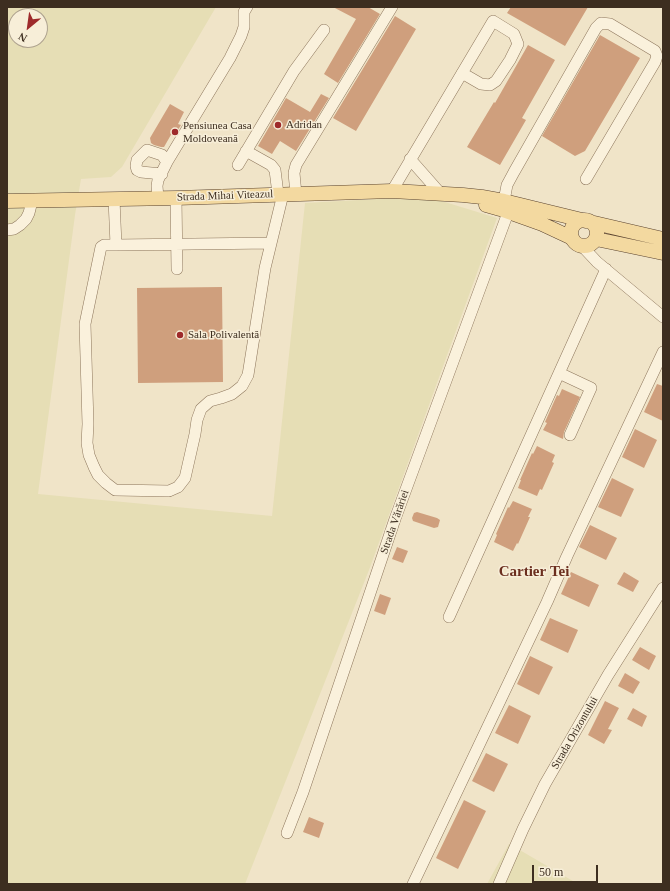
<!DOCTYPE html>
<html>
<head>
<meta charset="utf-8">
<style>
  body { margin:0 }
  #map { position:relative; width:670px; height:891px; overflow:hidden; background:#f0e4c8; font-family:Georgia,serif }
  canvas { display:block }
  .frame { position:absolute; inset:0; border:8px solid #3d2e20; pointer-events:none }
  .north { position:absolute; left:8px; top:8px; width:40px; height:40px; box-sizing:border-box; background:#f7eed8; border:1px solid #ada18e; border-radius:50%; rotate:209deg; font-size:11px; font-weight:700; line-height:16px; text-align:center; color:#3d2e20 }
  .north::after { content:''; display:block; margin:auto; width:14px; height:18px; background:#9e2a2b; clip-path:polygon(50% 0,100% 100%,50% 72%,0 100%) }
  .scale { position:absolute; left:532px; top:865px; width:66px; height:18px; box-sizing:border-box; border:2px solid #3d2e20; border-top:0; padding-left:5px; font-size:12px; line-height:14px; white-space:nowrap; color:#3d2e20; -webkit-text-stroke:3px #f7eed8; paint-order:stroke }
</style>
</head>
<body>
<div id="map">
<canvas width="670" height="891"></canvas>
<div class="frame"></div>
<div class="north">N</div>
<div class="scale">50 m</div>
</div>
<script>
const c = document.querySelector('canvas').getContext('2d');
c.lineJoin = 'round';
function fillPath(path, color) {
  c.fillStyle = color;
  c.fill(path, 'evenodd');
}
function poly(rows) {
  const path = new Path2D();
  for (const r of rows) {
    if (r.length === 3) {
      path.moveTo(r[0] + r[2], r[1]);
      path.arc(r[0], r[1], r[2], 0, 2 * Math.PI);
      continue;
    }
    path.moveTo(r[0], r[1]);
    for (let i = 2; i < r.length; i += 2) path.lineTo(r[i], r[i + 1]);
  }
  return path;
}
function trace(path, color, width, dash) {
  c.strokeStyle = color;
  c.lineWidth = width;
  c.lineCap = dash ? 'butt' : 'round';
  c.setLineDash(dash || []);
  c.stroke(path);
}
function label(font, color, halo, rows, align = 'center') {
  c.font = font + ' Georgia,serif';
  c.lineWidth = 3;
  c.setLineDash([]);
  c.textBaseline = 'middle';
  c.strokeStyle = halo;
  c.fillStyle = color;
  for (const [text, x, y, turn = 0] of rows) {
    c.save();
    c.translate(x, y);
    c.rotate((+turn || 0) * Math.PI / 180);
    c.textAlign = isNaN(turn) ? turn : align;
    if (halo) c.strokeText(text, 0, 0);
    c.fillText(text, 0, 0);
    c.restore();
  }
}
fillPath(poly([
  [7,7,216,7,122,167,111,177,81,179,75,215,38,494,272,516,305,203,394,198,435,199,497,218,369,570,245,884,7,884],
  [16,16,40,16,40,40,16,40],
  [509,844,518,849,578,884,487,884]
]), '#e6deb5');
fillPath(poly([
  [333,7,368,7,380,14,338,83,324,74,356,19],
  [511,7,588,7,565,46,507,13],
  [395,16,416,29,356,131,333,118],
  [600,35,640,58,585,151,575,156,542,136],
  [528,45,555,60,522,118,526,120,500,165,467,147,494,102,495,103],
  [321,94,329,98,296,151,280,141,272,154,258,146,286,98,310,112],
  [170,104,184,112,178,124,181,125,175,135,172,133,164,147,161,147,154,145,151,143,150,138],
  [222,287,223,382,138,383,137,288],
  [657,384,663,386,663,421,644,412],
  [562,389,580,397,564,432,563,439,543,430,547,423,545,422,557,395,559,396],
  [635,429,657,440,644,468,622,457],
  [537,446,555,455,552,462,554,463,542,490,540,489,537,496,518,488,521,480,520,480,532,453,533,454],
  [612,478,634,489,621,517,598,507],
  [513,501,532,509,528,517,530,517,518,544,517,543,513,551,494,542,497,535,496,534,508,507,509,508],
  [417,512,437,518,440,520,438,527,434,528,413,521,412,518,414,513],
  [590,525,617,538,606,560,579,547],
  [397,547,408,551,403,563,392,559],
  [571,572,599,585,589,607,561,594],
  [624,572,639,581,633,592,617,584],
  [380,594,391,598,385,615,374,611],
  [550,618,578,630,568,653,540,640],
  [640,647,656,656,649,670,632,660],
  [530,656,553,667,539,695,517,684],
  [625,673,640,682,633,694,618,686],
  [605,701,619,708,608,729,612,730,604,744,588,735],
  [509,705,531,716,518,744,495,733],
  [633,708,647,716,642,727,627,719],
  [486,753,508,764,494,792,472,781],
  [464,800,486,811,458,869,436,858],
  [309,817,324,823,319,838,303,832]
]), '#cf9f7d');
const minor = poly([
  [246,151,271,165,275,170,278,194],
  [410,159,440,193],
  [238,165,294,71,324,30],
  [162,174,141,172,137,170,136,166,137,160,147,150,162,155,167,162],
  [392,191,493,21,514,34,518,44,510,60,496,81,490,85,481,84,462,73],
  [296,194,294,173,296,165,392,7],
  [158,198,157,186,158,180,167,162,230,58,241,36,244,27,244,12,247,7],
  [176,198,177,269],
  [114,199,116,245],
  [504,201,507,185,514,172,596,28,601,23,610,24,655,51,657,56,655,62,586,179],
  [7,230,14,229,20,225,26,219,29,213,32,201],
  [271,243,116,245,104,245,101,247,85,324,88,424,87,443,89,455,94,467,98,475,106,483,115,490,169,491,178,487,185,478,195,434,197,420,201,409,210,401,221,398,232,394,242,386,248,375,265,268,283,194],
  [582,246,597,262,663,317],
  [559,373,591,388,570,435],
  [449,617,606,269],
  [287,833,303,792,395,519,506,218,507,212],
  [413,884,547,602,567,556,663,352],
  [499,884,523,829,545,784,608,675,663,588]
]);
const major = poly([
  [7,201,176,198,392,191,463,195,482,197,504,201,586,221],
  [486,205,500,209,542,224,572,238],
  [584,233,13],
  [590,222,663,239],
  [596,239,663,253]
]);
trace(minor, '#8d765c', 12);
trace(major, '#5b4430', 15);
trace(minor, '#faf1dc', 11);
trace(major, '#f3d9a0', 14);
for (const [x, y, r, color] of [
  [278,125,4,"#9e2a2b"],
  [175,132,4,"#9e2a2b"],
  [180,335,4,"#9e2a2b"]
]) {
  const dot = new Path2D();
  dot.arc(x, y, r, 0, 2 * Math.PI);
  c.fillStyle = color;
  c.fill(dot);
  trace(dot, '#f7eed8', 1.5);
}
label('11px', '#3d2e20', '#f7eed8', [
  ["Adridan",286,125],
  ["Pensiunea Casa",183,126],
  ["Moldoveană",183,139],
  ["Sala Polivalentă",188,335]
], 'left');
label('11px', '#3d2e20', '#f7eed8', [
  ["Strada Mihai Viteazul",225,196,-2],
  ["Strada Vărăriei",395,522,-71],
  ["Strada Orizontului",575,733,-60]
]);
label('bold 15px', '#6b2e1e', '#f7eed8', [
  ["Cartier Tei",534,572]
]);
</script>
</body>
</html>
